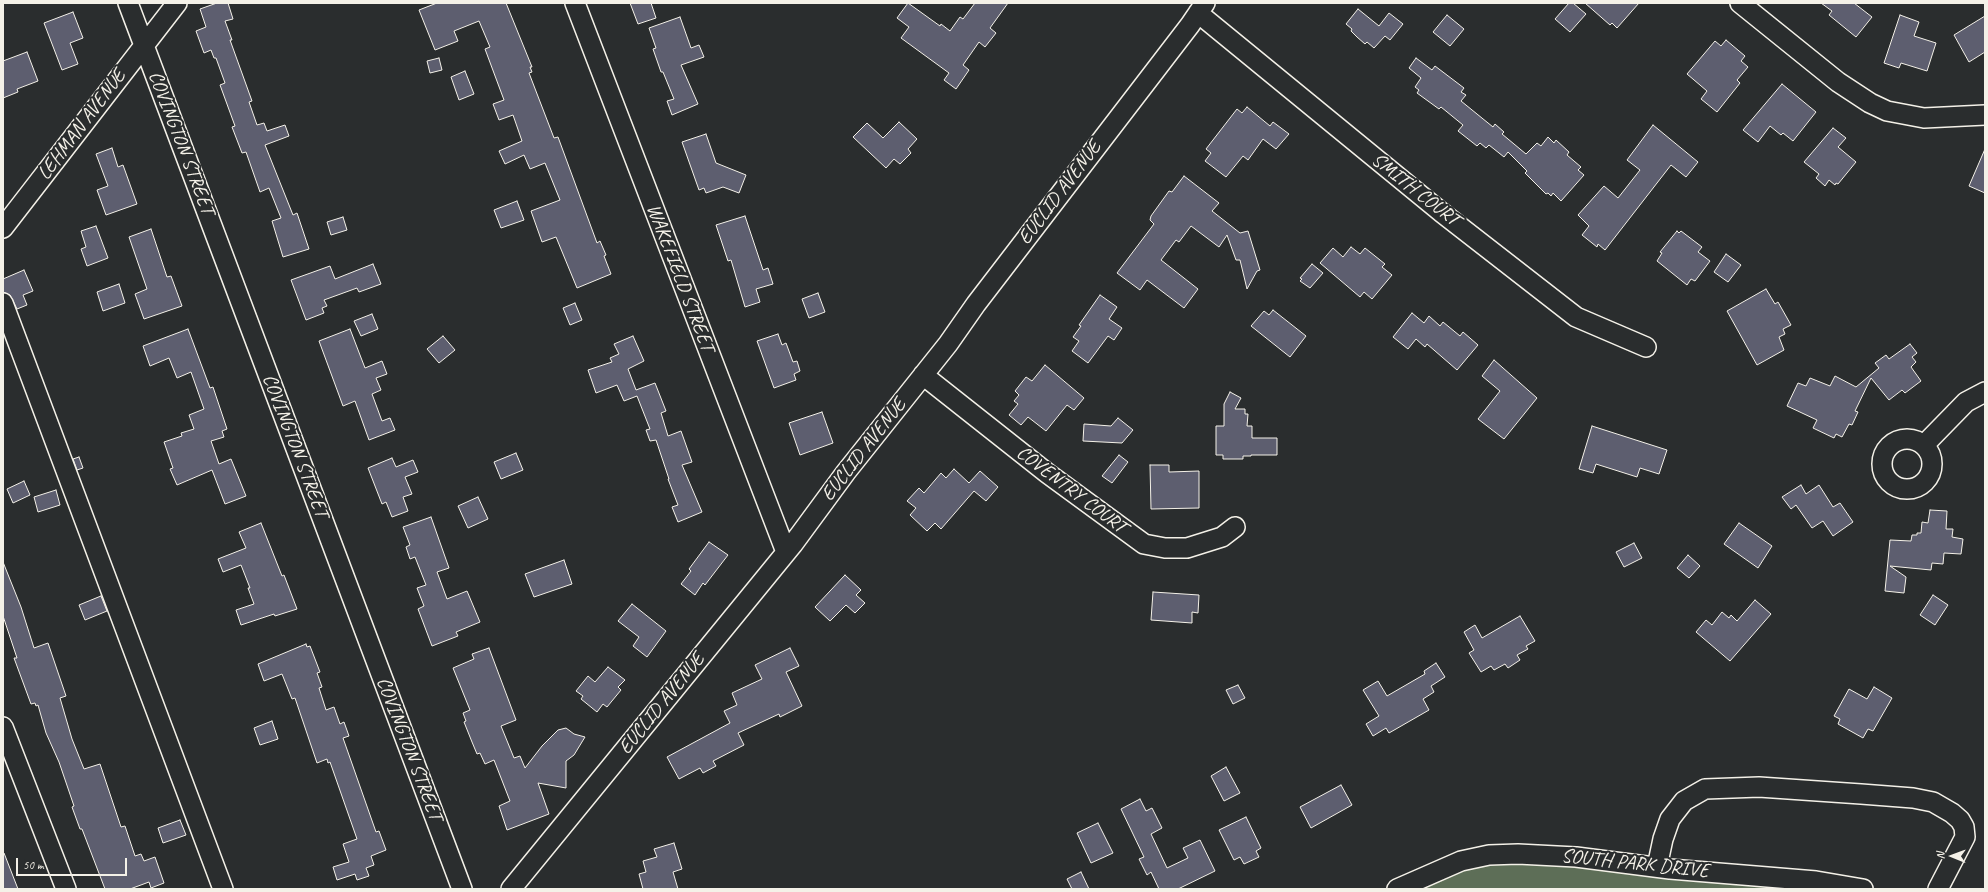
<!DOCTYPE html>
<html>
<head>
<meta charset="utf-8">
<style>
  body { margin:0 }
  #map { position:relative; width:1988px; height:892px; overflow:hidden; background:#2a2d2e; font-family:Caveat,sans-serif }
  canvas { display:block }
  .frame { position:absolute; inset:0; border:4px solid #f4f1e8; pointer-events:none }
  .north { position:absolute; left:1932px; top:836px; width:40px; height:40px; -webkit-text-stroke:3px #2a2d2e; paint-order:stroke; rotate:271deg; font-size:11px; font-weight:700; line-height:16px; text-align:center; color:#f4f1e8 }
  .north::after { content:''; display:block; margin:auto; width:14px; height:18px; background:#f4f1e8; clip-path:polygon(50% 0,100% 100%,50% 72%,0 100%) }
  .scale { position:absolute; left:16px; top:858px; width:111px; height:18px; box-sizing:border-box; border:2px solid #f4f1e8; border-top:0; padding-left:5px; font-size:12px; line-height:14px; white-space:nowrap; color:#f4f1e8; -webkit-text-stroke:3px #2a2d2e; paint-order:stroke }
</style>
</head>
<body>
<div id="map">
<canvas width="1988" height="892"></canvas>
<div class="frame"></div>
<div class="north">N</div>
<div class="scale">50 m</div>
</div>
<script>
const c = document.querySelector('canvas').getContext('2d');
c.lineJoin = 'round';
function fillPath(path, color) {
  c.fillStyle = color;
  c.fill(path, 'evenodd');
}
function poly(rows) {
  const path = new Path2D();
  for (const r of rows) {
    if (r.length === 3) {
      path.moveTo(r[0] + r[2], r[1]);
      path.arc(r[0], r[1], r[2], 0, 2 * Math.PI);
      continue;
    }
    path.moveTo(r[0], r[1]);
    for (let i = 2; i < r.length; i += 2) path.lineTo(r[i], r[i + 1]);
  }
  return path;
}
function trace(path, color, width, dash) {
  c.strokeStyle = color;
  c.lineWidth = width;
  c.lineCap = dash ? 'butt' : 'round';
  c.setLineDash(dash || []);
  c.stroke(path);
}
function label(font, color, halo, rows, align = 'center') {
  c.font = font + ' Caveat,sans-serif';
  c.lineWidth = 4;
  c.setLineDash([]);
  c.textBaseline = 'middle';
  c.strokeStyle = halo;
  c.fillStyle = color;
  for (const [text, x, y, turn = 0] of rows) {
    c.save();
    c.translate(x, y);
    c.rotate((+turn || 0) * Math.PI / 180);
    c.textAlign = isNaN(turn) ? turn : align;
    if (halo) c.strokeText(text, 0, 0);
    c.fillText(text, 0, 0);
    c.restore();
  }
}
fillPath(poly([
  [1489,855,1856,889,1419,889]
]), '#5d6e57');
const building = poly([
  [217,3,228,3,233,19,225,21,232,40,230,40,252,101,249,102,257,125,264,123,267,131,285,125,289,136,265,145,293,215,297,213,309,249,283,257,272,221,281,218,269,188,260,192,246,152,242,153,232,127,235,126,220,85,225,83,216,58,214,58,211,50,204,53,196,31,206,27,200,9,217,3],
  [437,3,506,3,532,67,530,67,532,72,529,73,554,138,558,137,597,243,600,241,606,255,604,256,611,274,577,288,556,237,542,242,531,211,560,200,545,163,530,169,524,155,505,164,499,151,522,141,513,115,499,120,493,104,504,100,485,49,490,47,479,21,454,31,458,41,435,50,419,10,437,3],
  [630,3,651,3,656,18,638,24,630,3],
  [908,3,940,26,941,24,950,31,960,17,963,19,975,3,1008,3,990,28,996,33,985,47,979,42,963,65,969,70,956,89,944,80,949,73,901,38,909,27,897,18,908,3],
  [1569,3,1573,3,1586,14,1570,32,1555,19,1569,3],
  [1585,3,1639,3,1617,28,1612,23,1610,25,1585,3],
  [1821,3,1854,3,1872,17,1856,37,1829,15,1832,11,1821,3],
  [1358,9,1379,26,1389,13,1403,24,1390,40,1385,36,1374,48,1367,42,1365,44,1357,37,1351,31,1352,29,1346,24,1358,9],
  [73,12,83,38,70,43,78,64,62,70,44,23,73,12],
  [1447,15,1464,29,1450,46,1433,32,1447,15],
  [1900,15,1919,22,1914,36,1936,43,1927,71,1901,63,1899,68,1884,63,1900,15],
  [1985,16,1985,52,1969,62,1954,35,1985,16],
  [680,17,691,48,699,45,704,57,681,65,698,104,672,115,667,101,674,99,663,72,661,72,653,49,656,48,649,28,680,17],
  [1726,40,1745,56,1741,61,1748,67,1737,80,1740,83,1717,112,1701,99,1707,91,1687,74,1715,41,1721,46,1726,40],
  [27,52,38,81,17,89,18,92,3,98,3,61,27,52],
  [439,58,442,70,430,73,427,61,439,58],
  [1416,58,1432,70,1435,66,1464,88,1461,92,1466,95,1461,101,1493,127,1495,124,1504,132,1502,134,1526,154,1537,143,1541,146,1548,137,1554,143,1556,140,1569,152,1567,155,1581,167,1578,170,1584,175,1561,201,1553,193,1551,196,1548,193,1546,194,1525,173,1527,171,1508,152,1504,157,1489,145,1486,148,1480,143,1477,146,1458,131,1463,125,1441,107,1439,109,1417,93,1419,90,1415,87,1421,78,1409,68,1416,58],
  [465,71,474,94,459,100,451,77,465,71],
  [1782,84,1816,112,1793,141,1783,133,1781,135,1770,126,1758,142,1743,130,1782,84],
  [1247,107,1270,126,1273,122,1289,134,1276,149,1263,139,1248,160,1243,156,1226,177,1205,161,1211,153,1206,149,1237,109,1242,113,1247,107],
  [899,122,917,139,908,149,911,153,900,164,894,159,886,168,853,137,867,123,883,138,899,122],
  [1653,125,1698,162,1686,177,1671,165,1605,250,1598,244,1597,247,1582,235,1589,226,1578,215,1604,186,1618,198,1640,170,1627,160,1653,125],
  [1833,128,1846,138,1838,147,1856,162,1838,184,1836,183,1835,185,1829,180,1825,186,1816,178,1819,174,1804,162,1833,128],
  [706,134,716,163,746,175,739,193,723,187,706,193,704,188,699,190,682,142,706,134],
  [112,148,118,167,123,165,137,204,106,215,97,190,108,186,96,154,112,148],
  [1985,149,1985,193,1969,186,1985,149],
  [1184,176,1219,203,1212,211,1240,233,1248,231,1260,270,1257,271,1247,289,1240,260,1236,260,1227,235,1219,247,1191,226,1179,242,1176,240,1161,260,1198,289,1184,308,1147,280,1140,290,1117,273,1154,224,1150,220,1151,216,1169,191,1172,192,1184,176],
  [517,201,524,220,501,228,494,210,517,201],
  [745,216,763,270,768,268,773,284,756,289,760,302,745,307,731,260,728,261,716,225,745,216],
  [343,217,347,230,331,235,327,222,343,217],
  [96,226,108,258,87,266,81,249,86,247,81,231,96,226],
  [151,229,167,277,171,276,182,306,144,319,135,294,147,289,129,237,151,229],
  [1677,231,1679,233,1681,231,1702,247,1698,252,1710,261,1695,281,1691,279,1687,285,1657,261,1662,253,1660,252,1677,231],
  [1351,247,1360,254,1365,248,1385,264,1382,267,1392,275,1372,299,1364,292,1360,297,1320,263,1333,248,1343,257,1351,247],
  [1726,254,1741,265,1728,282,1714,272,1726,254],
  [373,264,381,284,359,292,357,288,324,300,327,306,322,308,324,313,306,320,291,280,330,266,335,279,373,264],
  [1312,264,1323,273,1310,288,1300,281,1302,279,1300,278,1312,264],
  [24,270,33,291,23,295,27,305,17,309,10,295,3,292,3,279,24,270],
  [119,284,125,303,103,311,97,292,119,284],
  [1766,289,1775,304,1778,302,1791,325,1783,329,1785,334,1779,337,1784,350,1757,365,1727,311,1766,289],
  [818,293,825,312,809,318,802,299,818,293],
  [1100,295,1117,307,1109,319,1122,328,1114,340,1108,336,1088,363,1072,351,1079,341,1073,337,1081,326,1079,325,1100,295],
  [575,303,582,320,570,325,563,308,575,303],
  [1273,310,1306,336,1290,357,1251,326,1264,311,1269,315,1273,310],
  [1412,313,1424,323,1429,316,1440,326,1443,322,1460,336,1463,332,1478,345,1457,370,1427,344,1425,347,1416,339,1408,349,1393,337,1412,313],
  [372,314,378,329,361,336,354,321,372,314],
  [188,329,210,388,213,387,227,429,222,431,224,437,211,441,219,464,231,459,246,496,225,504,212,470,177,485,170,469,173,468,164,442,182,436,181,433,194,429,189,415,204,409,191,372,177,378,169,358,150,366,143,346,188,329],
  [350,329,365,368,382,361,387,374,376,378,381,390,372,394,382,421,390,418,395,430,369,440,355,401,343,406,319,341,350,329],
  [778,334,782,345,786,343,793,362,797,361,800,371,794,374,796,380,774,388,757,341,778,334],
  [443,336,455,350,439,363,427,349,443,336],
  [633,336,644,361,628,369,636,390,655,383,666,411,661,413,668,436,681,431,692,462,682,465,702,512,678,522,672,507,678,505,668,479,669,479,656,440,650,441,646,430,650,429,637,396,624,401,617,385,596,393,588,370,612,362,610,358,619,354,614,344,633,336],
  [1910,344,1917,353,1912,357,1916,362,1911,367,1921,381,1905,393,1902,390,1889,400,1871,378,1855,411,1858,412,1852,425,1849,424,1842,437,1836,434,1834,438,1813,428,1817,420,1787,406,1798,383,1806,386,1810,378,1830,386,1835,376,1856,387,1879,368,1875,363,1886,355,1889,359,1910,344],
  [1494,360,1537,398,1504,439,1478,419,1500,391,1482,376,1494,360],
  [1045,365,1084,398,1074,410,1067,405,1046,431,1028,417,1021,425,1009,415,1018,404,1014,401,1019,395,1015,391,1026,377,1032,381,1045,365],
  [1230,392,1241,398,1235,409,1245,409,1245,414,1248,414,1247,426,1252,426,1252,438,1277,438,1277,455,1251,455,1251,456,1243,456,1243,459,1223,459,1223,455,1216,455,1216,426,1224,426,1224,404,1230,392],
  [822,412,833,443,800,455,789,423,822,412],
  [1118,418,1133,430,1122,443,1083,441,1084,424,1111,426,1118,418],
  [1592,426,1667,450,1659,474,1640,468,1637,477,1596,464,1593,473,1579,469,1592,426],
  [516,453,523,470,501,479,494,462,516,453],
  [1119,455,1128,462,1112,483,1102,476,1119,455],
  [79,457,83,468,77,470,73,459,79,457],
  [392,458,396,467,413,460,418,472,405,477,412,494,403,497,408,511,392,517,386,502,382,504,368,468,392,458],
  [1150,465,1169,465,1169,472,1199,471,1199,508,1151,509,1150,465],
  [954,469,969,483,980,471,998,487,986,501,974,491,941,529,935,523,927,531,910,515,916,508,907,501,919,488,924,493,941,473,946,478,954,469],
  [24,481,30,495,13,503,7,489,24,481],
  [1801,485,1806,494,1819,485,1833,507,1840,503,1853,522,1833,536,1823,521,1812,528,1796,505,1791,509,1782,497,1801,485],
  [56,490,60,505,38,512,34,497,56,490],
  [478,497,488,519,468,528,458,506,478,497],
  [1930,510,1947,511,1946,529,1953,529,1952,537,1963,539,1961,554,1944,553,1943,564,1932,563,1931,570,1890,566,1906,577,1904,593,1885,591,1890,540,1911,541,1912,535,1917,535,1917,533,1921,533,1922,522,1928,523,1930,510],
  [431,517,449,568,437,572,447,599,467,591,480,622,456,632,458,636,432,646,418,609,424,606,417,588,426,585,415,557,410,559,406,547,410,545,403,527,431,517],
  [261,523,282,576,284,575,297,609,275,616,274,614,241,625,236,610,254,604,248,588,250,588,241,565,223,572,218,559,246,548,239,532,261,523],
  [1739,523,1772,546,1758,568,1724,544,1739,523],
  [709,542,728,555,705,585,703,583,695,595,681,584,691,571,689,569,709,542],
  [1634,543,1642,558,1624,567,1616,552,1634,543],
  [1688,555,1700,566,1689,578,1677,568,1688,555],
  [564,560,572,584,534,597,525,574,564,560],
  [3,562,21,607,34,648,48,643,66,696,60,698,72,739,84,769,100,764,121,827,125,826,135,856,141,854,144,861,155,857,164,883,151,888,149,882,130,889,105,889,82,829,80,829,72,807,74,806,59,762,46,733,38,705,36,706,35,703,31,704,14,658,17,658,3,616,3,562],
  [845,575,861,590,856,595,865,603,855,613,846,605,830,621,815,607,845,575],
  [1153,592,1199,595,1198,613,1192,612,1192,623,1151,620,1153,592],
  [1933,595,1948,605,1935,625,1920,615,1933,595],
  [101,596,107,611,85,620,79,605,101,596],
  [1755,600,1771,614,1730,661,1696,632,1706,620,1712,625,1722,612,1729,618,1731,615,1737,621,1755,600],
  [632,604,666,631,647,657,633,646,639,637,618,621,632,604],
  [1520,616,1535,641,1526,646,1528,649,1517,655,1520,660,1508,668,1505,664,1494,670,1491,666,1481,672,1469,653,1474,650,1464,632,1475,625,1482,638,1520,616],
  [306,644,307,647,310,646,320,672,317,673,322,687,319,688,326,710,334,707,340,724,344,722,349,736,343,738,376,832,379,831,386,850,371,856,374,865,366,868,369,876,357,880,355,874,337,880,333,867,349,862,343,844,357,839,330,762,328,763,327,759,317,763,295,698,292,699,282,674,264,681,258,664,306,644],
  [489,648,516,720,501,726,514,758,520,756,525,768,542,746,558,730,566,728,574,734,585,737,574,755,566,761,566,788,538,783,549,814,507,830,499,806,510,801,494,760,485,764,480,753,477,754,472,742,464,722,466,721,463,713,470,710,453,668,474,659,472,654,489,648],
  [790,648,799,666,786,672,802,706,780,717,779,714,738,733,744,745,713,761,716,766,703,773,700,768,679,779,667,757,730,723,724,711,737,705,732,693,762,679,755,665,790,648],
  [1436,663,1445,677,1431,686,1434,692,1423,699,1429,710,1389,733,1386,728,1373,736,1366,724,1379,716,1363,690,1378,681,1387,696,1425,674,1424,671,1436,663],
  [608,667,625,680,618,687,621,690,607,707,603,704,597,712,581,699,583,696,576,691,588,676,595,682,608,667],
  [1238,685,1245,698,1233,704,1226,690,1238,685],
  [1874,687,1892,698,1873,731,1868,729,1863,738,1838,724,1840,719,1834,716,1849,689,1867,699,1874,687],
  [272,721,278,739,260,745,254,728,272,721],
  [1226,767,1240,793,1224,801,1211,776,1226,767],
  [1341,785,1352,805,1311,828,1300,807,1341,785],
  [1140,799,1146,811,1152,808,1162,828,1151,834,1167,868,1188,858,1183,848,1200,840,1215,871,1178,889,1159,889,1151,872,1147,875,1139,859,1144,857,1121,809,1140,799],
  [1246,817,1261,848,1256,851,1259,857,1244,864,1240,857,1234,860,1219,830,1246,817],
  [180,820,186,835,163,843,158,828,180,820],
  [1098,823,1113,853,1091,863,1077,833,1098,823],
  [674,843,682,869,673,872,678,889,643,889,639,874,646,872,643,861,657,857,654,849,674,843],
  [3,853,4,853,18,889,3,889,3,853],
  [1081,872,1089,889,1072,889,1067,879,1081,872]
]);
fillPath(building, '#5d5e6f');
trace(building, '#f4f1e8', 1);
const minor = poly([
  [128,3,462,889],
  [575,3,786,552],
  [1740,3,1838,82,1870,103,1887,111,1924,118,1985,115],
  [1198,13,1441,212,1576,317,1646,347],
  [3,228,177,3],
  [3,303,223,889],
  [923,375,1047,473,1144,544,1165,548,1187,548,1222,537,1235,527],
  [1907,464,25],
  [1924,445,1966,402,1985,392],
  [3,727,66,889],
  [1657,867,1663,839,1670,819,1684,801,1705,789,1759,787,1861,794,1913,798,1933,802,1952,813,1960,820,1964,827,1965,837,1938,889],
  [511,889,793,544,846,472,948,344,976,304,1190,25,1205,3],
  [1397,889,1461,861,1489,855,1518,854,1576,857,1670,869,1816,881,1863,889]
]);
trace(minor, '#f4f1e8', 22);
trace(minor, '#2a2d2e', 19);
label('20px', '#f4f1e8', '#2a2d2e', [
  ["LEHMAN AVENUE",82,125,-53],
  ["COVINGTON STREET",181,143,69],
  ["SMITH COURT",1415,190,38],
  ["EUCLID AVENUE",1060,193,-53],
  ["WAKEFIELD STREET",680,278,69],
  ["COVINGTON STREET",295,446,69],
  ["EUCLID AVENUE",864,450,-52],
  ["COVENTRY COURT",1071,490,37],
  ["EUCLID AVENUE",662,704,-51],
  ["COVINGTON STREET",409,749,69],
  ["SOUTH PARK DRIVE",1635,864,6]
]);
</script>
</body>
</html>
